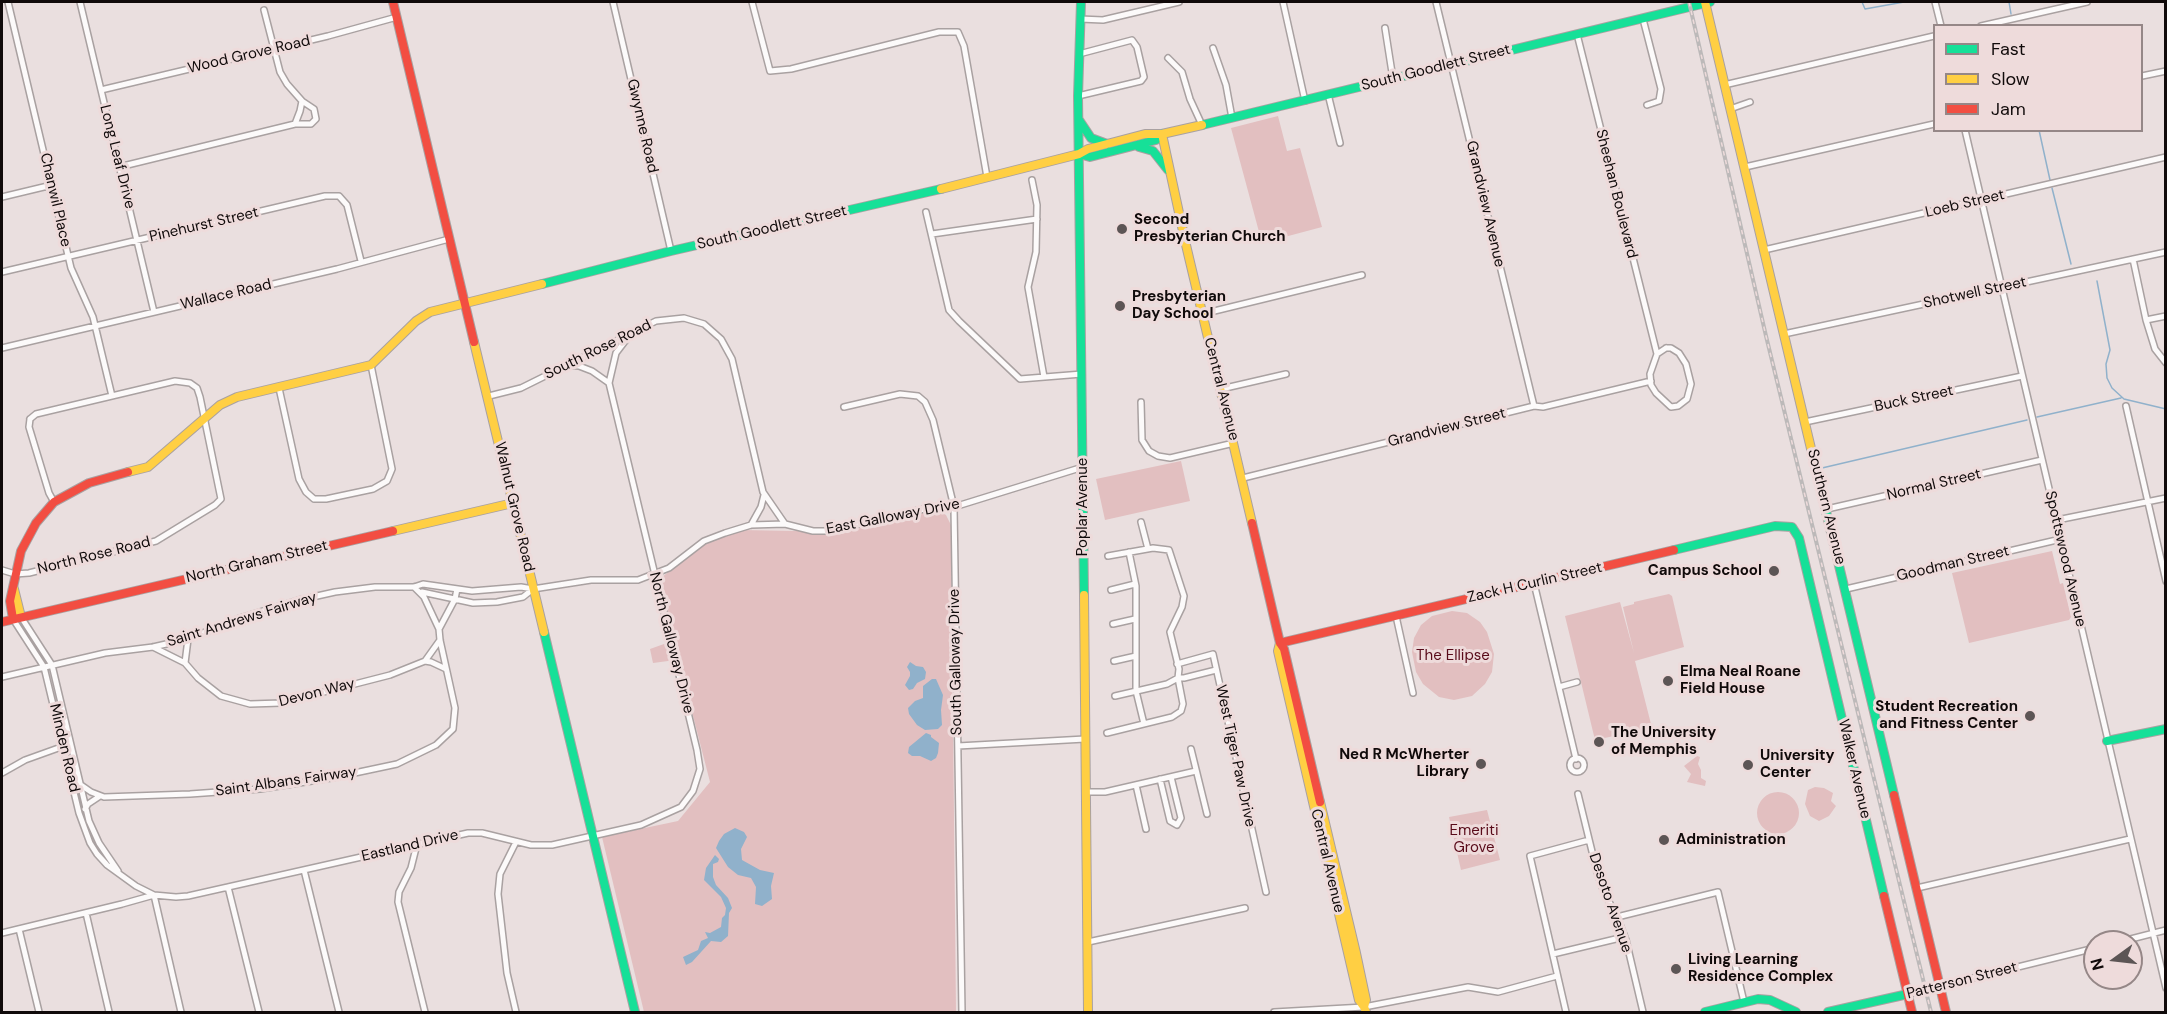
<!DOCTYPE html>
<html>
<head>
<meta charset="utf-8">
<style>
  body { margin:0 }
  #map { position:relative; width:2167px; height:1014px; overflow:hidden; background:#eadfdf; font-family:"DM Sans",sans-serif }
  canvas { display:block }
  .frame { position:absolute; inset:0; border:3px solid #100a0a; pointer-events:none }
  .legend { position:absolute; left:1933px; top:24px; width:210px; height:108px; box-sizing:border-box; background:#eedbdb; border:2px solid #958787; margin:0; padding:8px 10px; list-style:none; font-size:18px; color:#100a0a }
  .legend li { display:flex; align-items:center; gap:12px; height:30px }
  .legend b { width:30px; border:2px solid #958787 }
  .north { position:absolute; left:2083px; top:930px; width:60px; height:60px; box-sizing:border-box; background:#eedbdb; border:2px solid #958787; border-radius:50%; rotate:255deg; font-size:16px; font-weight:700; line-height:24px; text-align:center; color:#100a0a }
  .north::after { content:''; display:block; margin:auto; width:21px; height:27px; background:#5c5555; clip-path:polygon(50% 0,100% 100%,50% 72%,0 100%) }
</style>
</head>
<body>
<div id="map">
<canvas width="2167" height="1014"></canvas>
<div class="frame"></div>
<ul class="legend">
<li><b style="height:8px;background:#16e098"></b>Fast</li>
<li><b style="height:8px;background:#ffcf43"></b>Slow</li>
<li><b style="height:8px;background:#f24e42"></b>Jam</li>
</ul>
<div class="north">N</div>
</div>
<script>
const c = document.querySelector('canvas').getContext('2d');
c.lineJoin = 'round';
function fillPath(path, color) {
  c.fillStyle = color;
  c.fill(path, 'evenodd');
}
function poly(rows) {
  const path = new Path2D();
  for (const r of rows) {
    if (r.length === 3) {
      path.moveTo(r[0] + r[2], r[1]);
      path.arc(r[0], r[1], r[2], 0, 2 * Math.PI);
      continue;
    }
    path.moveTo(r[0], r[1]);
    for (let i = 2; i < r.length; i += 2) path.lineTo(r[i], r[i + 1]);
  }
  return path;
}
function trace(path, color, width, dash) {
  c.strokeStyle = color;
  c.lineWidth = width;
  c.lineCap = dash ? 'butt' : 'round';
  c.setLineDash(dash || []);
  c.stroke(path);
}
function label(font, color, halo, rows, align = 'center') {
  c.font = font + ' "DM Sans",sans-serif';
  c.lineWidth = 6;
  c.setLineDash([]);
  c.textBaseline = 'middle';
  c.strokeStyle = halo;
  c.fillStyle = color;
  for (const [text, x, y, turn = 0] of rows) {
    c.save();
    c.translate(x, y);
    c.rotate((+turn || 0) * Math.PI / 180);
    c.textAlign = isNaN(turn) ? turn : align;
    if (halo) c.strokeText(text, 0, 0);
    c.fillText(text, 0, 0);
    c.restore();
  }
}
fillPath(poly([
  [1278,116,1287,151,1300,148,1322,227,1262,243,1231,128],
  [1181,461,1190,501,1105,520,1096,479],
  [939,511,946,515,951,525,956,1012,644,1012,602,837,678,821,710,782,678,657,661,586,662,577,702,546,723,536,741,530,797,531,828,534,926,512],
  [2052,551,2060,584,2063,583,2071,617,2069,620,1969,643,1952,573],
  [1669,594,1672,596,1684,647,1635,661,1652,728,1595,740,1565,616,1620,602,1634,653,1623,607,1634,604,1634,602],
  [1452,611,1467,613,1480,622,1487,632,1494,654,1492,672,1485,684,1472,696,1454,700,1439,697,1423,684,1416,672,1412,652,1414,638,1421,625,1432,616],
  [664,644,669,644,671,658,668,661,653,663,650,649],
  [1697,756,1700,757,1698,764,1701,770,1701,778,1706,781,1705,786,1687,782,1691,774,1684,766],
  [1815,787,1824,788,1833,793,1831,801,1836,806,1829,816,1819,821,1810,816,1805,804,1808,790],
  [1778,813,21],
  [1487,810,1500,860,1461,870,1449,817]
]), '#e2bfc0');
fillPath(poly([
  [910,662,916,666,923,667,926,672,925,679,917,683,913,689,909,690,905,685,910,676,910,672,907,667],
  [932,679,936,679,943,695,941,710,942,725,938,729,925,730,917,725,909,714,908,708,915,701,923,698,923,686],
  [926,733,931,735,931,737,939,743,938,753,936,758,931,761,920,756,912,756,908,753,909,747],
  [735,828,744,832,747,837,741,849,742,860,760,870,774,873,771,886,772,899,762,906,755,904,756,887,751,878,738,875,728,867,716,848,719,841,724,834],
  [715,855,719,859,718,862,713,864,713,877,716,885,728,898,732,908,729,913,728,936,721,942,711,941,692,962,686,965,683,957,698,950,701,941,708,938,705,932,710,933,721,927,722,918,725,915,726,908,721,897,704,880,706,868]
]), '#90b1cb');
trace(poly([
  [1862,2,1865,9,1904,2],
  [2009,2,2011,14],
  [2014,25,2014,26],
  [2039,130,2050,180],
  [2052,188,2071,264],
  [2097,281,2110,350,2106,364,2107,378,2112,388,2124,399,2166,409],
  [2037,417,2121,398],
  [1822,468,2027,420]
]), '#90b1cb', 1.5);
const street = poly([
  [8,2,71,268,93,317,112,396],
  [80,2,154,312],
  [613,2,671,251],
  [752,2,770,71,791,69,939,32,958,32,964,46,987,177],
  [1283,2,1305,101],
  [1436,2,1534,406],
  [1935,2,1941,26],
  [1080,19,1103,20,1179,2],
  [1643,19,1661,89,1659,101,1647,105],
  [1981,26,2087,2],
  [1385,28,1393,79],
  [1577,34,1657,354],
  [1213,48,1226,85,1232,118],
  [1168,58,1182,72,1190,99,1202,125],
  [2142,76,2166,71],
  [1724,85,1934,36],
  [101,90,328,36,397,17],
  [1328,94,1340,143],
  [1078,96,1141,81,1144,77,1137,47,1132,40,1079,54],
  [1730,109,1750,102],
  [295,124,311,124,316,119,314,109,302,101],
  [1965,130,2166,988],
  [119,167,295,124,300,111,302,101,287,84,280,72,264,10],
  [1745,167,1934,124],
  [1032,180,1037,205,1036,252,1028,287,1044,377],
  [2,197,52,185],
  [926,212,949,310,959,321,1020,379,1082,374],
  [932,234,1037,219],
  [1764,250,2166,157],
  [2133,259,2146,320,2155,349,2166,363],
  [2,272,325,196,339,196,347,205,361,261],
  [1202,314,1362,275],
  [2146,320,2166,316],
  [1784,334,2166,252],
  [2,348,337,269,449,239],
  [1666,348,1671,348,1679,353,1686,364,1691,384,1687,399,1678,406,1671,407,1656,393,1651,385,1650,374,1657,354,1666,348],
  [568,365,579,366,592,371,609,383],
  [279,388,299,479,306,492,314,499,326,499,373,489,387,481,392,469,371,365],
  [1221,389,1286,374],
  [489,396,521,388,656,321,684,318,704,324,721,339,732,359,763,492,785,524],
  [1141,402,1142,440,1149,451,1158,456,1170,458,1234,443],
  [2126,406,2166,581],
  [844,407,900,394,918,396,925,402,933,420,954,507,962,1012],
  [30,419,29,427,49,493,54,502],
  [1805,422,2022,376],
  [1243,478,1534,406,1543,407,1651,381],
  [1827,509,2042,460],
  [2057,520,2166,498],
  [1141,522,1148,549],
  [751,525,761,507,764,495],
  [1129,552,1136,586,1136,691,1144,724],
  [2,570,15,574,29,573,156,541,215,505,221,499,200,397,197,388,190,383,175,381,36,414,30,419],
  [1534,583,1576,759],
  [1846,589,2061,539],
  [1111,590,1135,584],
  [422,592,473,603,497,602,523,597,533,589],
  [1396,616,1413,693],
  [21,617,52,665,89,821,99,843,118,871],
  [13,619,44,667,79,813,90,843,97,854,107,865,136,886,154,895,176,897,188,896,468,833,482,833,531,845,552,845,641,825,681,807,693,791,700,769,697,750,609,383,616,353,632,332],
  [1113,624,1135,619],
  [439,629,455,599,457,589],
  [188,639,185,663,198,678,221,696,250,704,281,703,390,675,425,661,440,640],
  [153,647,185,663],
  [425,661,431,662,446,669],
  [1114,661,1136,656],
  [1177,664,1213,654,1266,892],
  [2,677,105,653,153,647,188,639,240,618,299,600,335,592,375,587,414,587,423,584,472,591,521,587,533,589,591,580,638,580,669,568,704,541,725,533,751,525,785,524,813,531,828,531,924,509,954,507,1083,467],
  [1559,687,1577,682],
  [1115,696,1167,684,1178,678,1184,678,1216,670],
  [1107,733,1172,717,1181,711,1183,704,1178,678,1179,669,1170,632,1182,607,1184,596,1169,550,1153,548,1108,556],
  [958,746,1085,739],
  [1191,749,1207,814],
  [1577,765,7],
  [2,773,25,760,64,746],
  [1160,779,1170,821,1177,825,1181,818,1171,777],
  [81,785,91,792,104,797,190,794,260,789,331,778,397,764,436,745,453,729,455,708,440,640,439,629,424,597,414,587],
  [1136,785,1146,829],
  [1086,792,1105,792,1196,771],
  [1578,794,1597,872,1604,892,1617,917,1626,940,1643,1012],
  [85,809,88,804,100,796],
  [516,842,500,874,498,894,507,973,516,1012],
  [417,844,411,868,399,892,398,902,425,1012],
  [304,870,339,1012],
  [228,887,259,1012],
  [1917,888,2130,839],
  [154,895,181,1012],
  [86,913,109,1012],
  [1617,917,1718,892,1744,1002],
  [19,929,39,1012],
  [2,933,122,904,154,895],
  [1088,942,1245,908],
  [2119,942,2166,930],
  [1553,954,1624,937],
  [1908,994,2095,948],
  [1274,1012,1364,1007,1468,987,1498,992,1557,976],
  [1566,1012,1530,856,1589,840]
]);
const fast = poly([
  [1081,2,1078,96,1084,595],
  [1079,120,1091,138,1107,144],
  [1202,125,1710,2],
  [1139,147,1153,151,1168,170],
  [1079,154,1090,157,1156,140,1162,134],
  [542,284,671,251,941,189],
  [1818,478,1894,795],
  [1674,550,1775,526,1792,527,1799,538,1884,896],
  [544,632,635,1012],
  [2107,741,2166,729],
  [1705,1012,1758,999,1770,1000,1796,1012],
  [1828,1012,1908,994]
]);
const slow = poly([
  [1705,2,1818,478],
  [1162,134,1186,245,1252,523],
  [941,189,1079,154,1088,149,1145,134,1162,134,1202,125],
  [474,342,544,632],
  [128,472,148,467,220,405,237,397,371,365,416,321,430,312,542,284],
  [393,531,513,503],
  [14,589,21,617],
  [1084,595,1088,1012],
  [1280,643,1278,651,1359,1000,1364,1007],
  [1320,802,1356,953,1366,1000,1364,1007,1366,1012]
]);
const jam = poly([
  [393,2,474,342],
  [1252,523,1280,643,1284,649,1320,802],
  [13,619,10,601,21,551,36,523,54,502,89,483,128,472],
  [2,622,393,531],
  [1280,643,1674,550],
  [1894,795,1946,1012],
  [1884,896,1912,1012]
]);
trace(street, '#a9a1a1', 8);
trace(fast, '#a9a1a1', 10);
trace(slow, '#a9a1a1', 10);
trace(jam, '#a9a1a1', 10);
trace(street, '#fcfafa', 5);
trace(fast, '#16e098', 8);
trace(slow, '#ffcf43', 8);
trace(jam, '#f24e42', 8);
const rail = poly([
  [1689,2,1766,336,1931,1012]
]);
trace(rail, '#bcb9b9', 4);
trace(rail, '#eedbdb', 1.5, [4.5]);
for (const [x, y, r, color] of [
  [1122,229,6,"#5c5555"],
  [1120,306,6,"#5c5555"],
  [1774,571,6,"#5c5555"],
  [1668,681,6,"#5c5555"],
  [2030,716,6,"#5c5555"],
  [1599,742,6,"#5c5555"],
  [1481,764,6,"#5c5555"],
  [1748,765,6,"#5c5555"],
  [1664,840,6,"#5c5555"],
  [1676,969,6,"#5c5555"]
]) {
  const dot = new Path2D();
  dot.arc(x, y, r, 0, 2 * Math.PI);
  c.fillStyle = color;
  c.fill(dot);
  trace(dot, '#eedbdb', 2);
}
label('15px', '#100a0a', '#eedbdb', [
  ["Wood Grove Road",249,55,-13],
  ["South Goodlett Street",1436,68,-14],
  ["Gwynne Road",642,126,77],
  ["Long Leaf Drive",117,157,76],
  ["Sheehan Boulevard",1616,194,76],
  ["Chanwil Place",55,200,77],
  ["Grandview Avenue",1485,204,77],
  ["Loeb Street",1965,204,-13],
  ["Pinehurst Street",204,225,-13],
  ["South Goodlett Street",772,228,-13],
  ["Shotwell Street",1975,293,-12],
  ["Wallace Road",226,295,-13],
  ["South Rose Road",598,350,-26],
  ["Central Avenue",1221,389,76],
  ["Buck Street",1914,399,-12],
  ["Grandview Street",1447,428,-14],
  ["Normal Street",1934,485,-13],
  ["Walnut Grove Road",514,507,77],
  ["Poplar Avenue",1083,507,-90],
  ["Southern Avenue",1826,507,76],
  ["East Galloway Drive",893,517,-11],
  ["North Rose Road",94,556,-14],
  ["Spottswood Avenue",2065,559,77],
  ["North Graham Street",257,562,-13],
  ["Goodman Street",1953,564,-13],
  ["Zack H Curlin Street",1535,583,-13],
  ["Saint Andrews Fairway",242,620,-17],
  ["North Galloway Drive",671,643,76],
  ["South Galloway Drive",956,662,-91],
  ["Devon Way",317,693,-14],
  ["Minden Road",64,748,77],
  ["West Tiger Paw Drive",1235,756,78],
  ["Walker Avenue",1854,769,77],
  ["Saint Albans Fairway",286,782,-8],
  ["Eastland Drive",410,846,-13],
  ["Central Avenue",1327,861,77],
  ["Desoto Avenue",1610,903,71],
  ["Patterson Street",1962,981,-14]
]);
label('bold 15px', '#100a0a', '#eedbdb', [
  ["Second",1134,220],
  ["Presbyterian Church",1134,237],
  ["Presbyterian",1132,297],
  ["Day School",1132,314],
  ["Campus School",1762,571,"right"],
  ["Elma Neal Roane",1680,672],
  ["Field House",1680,689],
  ["Student Recreation",2018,707,"right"],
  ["and Fitness Center",2018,724,"right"],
  ["The University",1611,733],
  ["of Memphis",1611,750],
  ["Ned R McWherter",1469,755,"right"],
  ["Library",1469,772,"right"],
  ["University",1760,756],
  ["Center",1760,773],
  ["Administration",1676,840],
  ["Living Learning",1688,960],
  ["Residence Complex",1688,977]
], 'left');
label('15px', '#590b1a', '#eedbdb', [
  ["The Ellipse",1453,656],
  ["Emeriti",1474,831],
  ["Grove",1474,848]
]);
</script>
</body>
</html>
